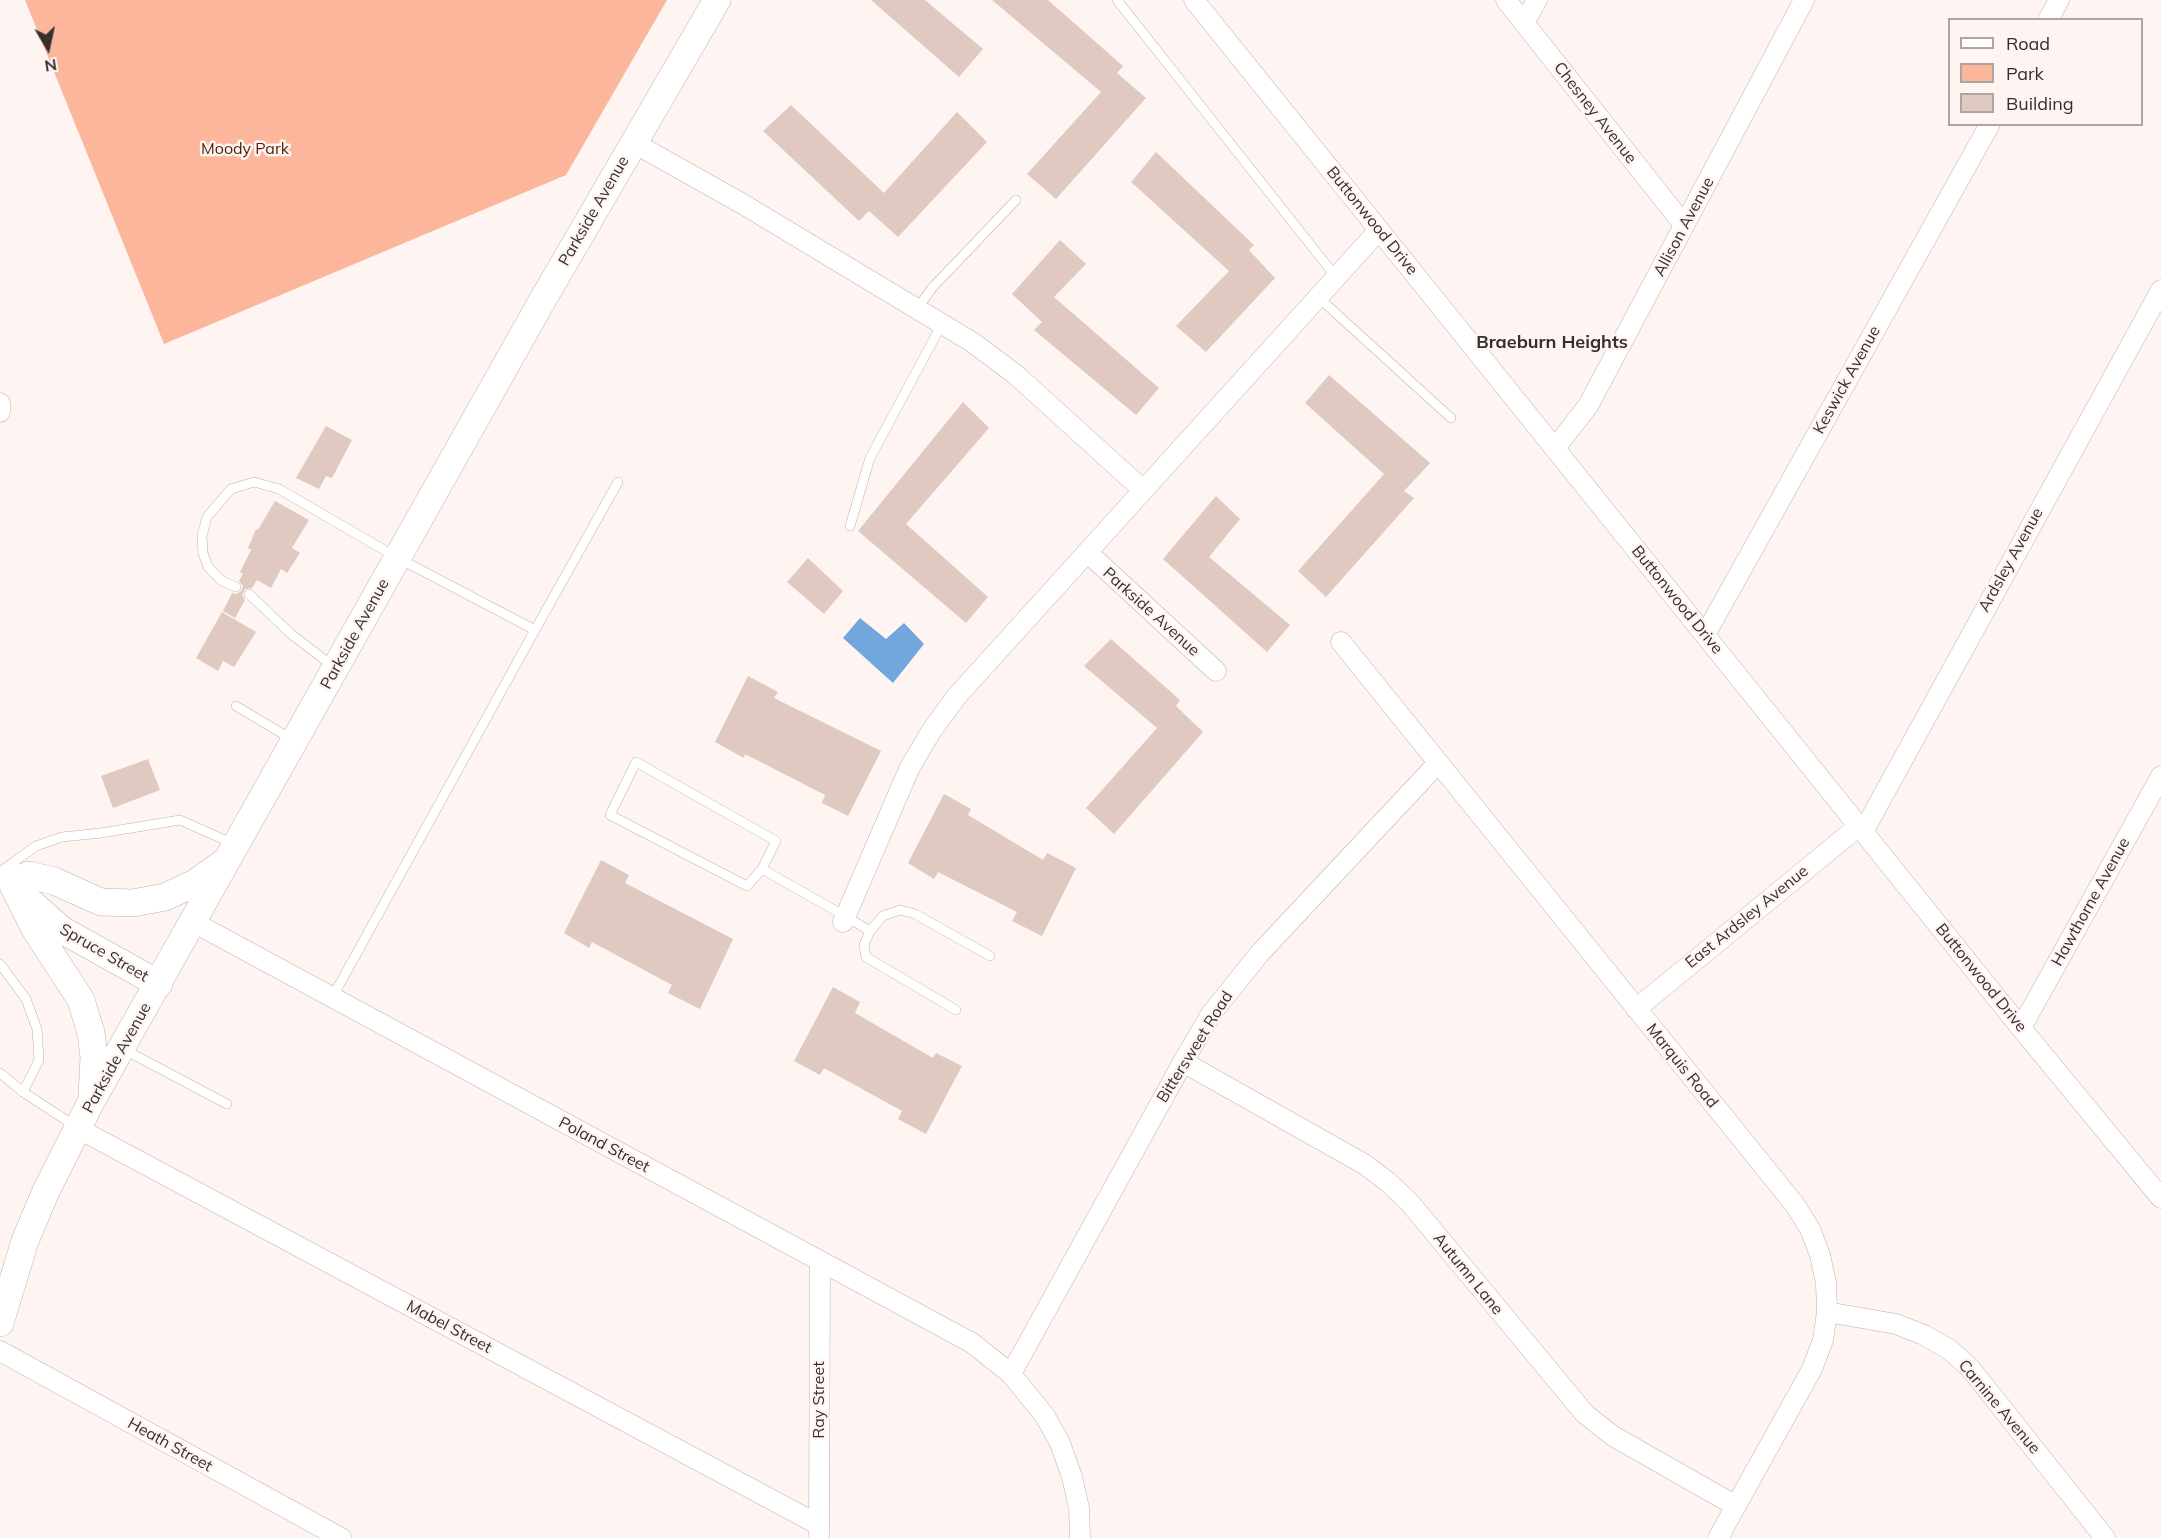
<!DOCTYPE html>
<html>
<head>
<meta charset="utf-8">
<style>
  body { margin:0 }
  #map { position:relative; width:2161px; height:1538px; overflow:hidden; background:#fef4f1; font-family:Mulish,sans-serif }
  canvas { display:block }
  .legend { position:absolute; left:1948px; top:18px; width:195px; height:108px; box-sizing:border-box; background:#fef4f1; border:2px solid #aea5a2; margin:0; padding:8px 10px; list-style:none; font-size:18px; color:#372f2b }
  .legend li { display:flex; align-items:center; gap:12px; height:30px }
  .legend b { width:30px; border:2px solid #aea5a2 }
  .north { position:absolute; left:18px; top:18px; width:60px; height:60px; -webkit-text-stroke:4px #fef4f1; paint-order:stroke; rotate:171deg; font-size:16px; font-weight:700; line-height:24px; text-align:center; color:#372f2b }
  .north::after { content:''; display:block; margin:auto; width:21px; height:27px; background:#372f2b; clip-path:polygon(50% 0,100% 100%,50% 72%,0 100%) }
</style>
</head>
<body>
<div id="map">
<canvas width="2161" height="1538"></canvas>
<ul class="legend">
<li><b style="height:8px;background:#fff"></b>Road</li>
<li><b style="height:16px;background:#fbb69c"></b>Park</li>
<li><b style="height:16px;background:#e0c9c1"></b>Building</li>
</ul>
<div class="north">N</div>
</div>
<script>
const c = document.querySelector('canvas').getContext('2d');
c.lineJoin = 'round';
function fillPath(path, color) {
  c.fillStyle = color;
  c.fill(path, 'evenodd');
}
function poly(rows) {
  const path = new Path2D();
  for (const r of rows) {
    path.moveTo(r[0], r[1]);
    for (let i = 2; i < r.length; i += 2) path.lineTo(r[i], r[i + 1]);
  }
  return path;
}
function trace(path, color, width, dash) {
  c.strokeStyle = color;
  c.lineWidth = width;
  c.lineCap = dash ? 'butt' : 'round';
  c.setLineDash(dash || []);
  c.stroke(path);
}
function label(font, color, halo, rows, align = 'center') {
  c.font = font + ' Mulish,sans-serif';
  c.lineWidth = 5;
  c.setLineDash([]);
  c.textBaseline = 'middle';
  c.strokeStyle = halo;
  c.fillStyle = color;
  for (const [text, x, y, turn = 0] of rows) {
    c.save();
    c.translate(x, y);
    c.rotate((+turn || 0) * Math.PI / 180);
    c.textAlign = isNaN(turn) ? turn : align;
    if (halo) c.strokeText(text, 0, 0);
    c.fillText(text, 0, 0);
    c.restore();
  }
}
fillPath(poly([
  [25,0,667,0,566,175,164,344]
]), '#fbb69c');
fillPath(poly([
  [860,618,886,639,904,623,924,644,893,683,843,638]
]), '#71a7dd');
fillPath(poly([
  [871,0,925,0,983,49,959,77],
  [992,0,1048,0,1123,66,1117,73,1146,98,1056,199,1027,174,1101,92],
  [791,105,884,193,957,112,987,142,898,237,869,211,859,221,763,131],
  [1156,152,1254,245,1249,250,1275,278,1206,352,1176,326,1229,271,1131,182],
  [1060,240,1086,264,1054,297,1159,388,1136,415,1034,330,1042,322,1012,294],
  [1329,375,1430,463,1404,491,1414,498,1326,597,1298,571,1384,474,1305,403],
  [963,402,989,428,906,524,988,597,966,623,858,531],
  [326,426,352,440,332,478,326,476,319,489,296,478],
  [1216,496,1240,519,1209,557,1290,625,1267,652,1163,559],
  [275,501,309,520,292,548,300,553,287,573,281,569,271,588,257,580,252,588,245,589,242,595,245,600,235,618,223,611,232,593,237,594,242,590,243,586,239,581,243,574,240,572,251,550,248,548,256,529,258,530],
  [808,558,843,591,824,614,787,582],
  [222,612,256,632,234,667,223,661,218,671,196,658],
  [1111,639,1180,700,1176,706,1203,732,1114,834,1086,808,1157,728,1084,666],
  [748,676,778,692,774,698,881,751,848,816,822,803,825,795,745,754,744,758,715,742],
  [148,759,160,790,113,808,101,776],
  [944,794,971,809,968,815,1043,860,1047,853,1076,868,1042,936,1012,921,1017,912,938,872,934,879,908,863],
  [601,860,629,875,625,883,733,939,700,1009,668,993,672,985,592,942,589,948,564,933],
  [833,987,860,1002,855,1013,933,1058,936,1053,962,1066,926,1134,898,1119,902,1111,824,1068,820,1075,794,1061]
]), '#e0c9c1');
const lane = poly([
  [1117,0,1336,277],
  [1318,297,1451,418],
  [917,309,932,288,1016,200],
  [850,526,870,458,942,324],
  [236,587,222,581,208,567,203,553,202,536,207,517,231,489,254,482,279,489,398,558,535,630,332,998],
  [249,594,291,634,334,667],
  [535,630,618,482],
  [236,706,293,740],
  [762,869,776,841,636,762,610,815,747,886,762,869,845,916,870,931,864,945,866,957,956,1010],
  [1,871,36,846,62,837,101,833,180,820,234,844],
  [870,931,883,916,900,910,915,914,990,956],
  [0,964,26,999,37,1029,39,1060,23,1092],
  [123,1049,227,1104],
  [0,1073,23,1092,75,1126]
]);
const street = poly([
  [1194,0,2021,1028,2161,1198],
  [1506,0,1684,225],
  [2048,20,2059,0],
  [1524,23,1537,0],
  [634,143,741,203,972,342,1015,374,1143,490],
  [0,403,0,412],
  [1555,448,1588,406,1804,0],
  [1087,552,1216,671],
  [1705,635,1990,124],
  [1341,642,1795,1205,1810,1229,1820,1255,1826,1283,1827,1312,1823,1340,1812,1369,1718,1538],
  [1863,832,2161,290],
  [193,922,972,1343,1011,1374,1045,1416,1060,1443,1072,1477,1079,1508,1080,1538],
  [843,922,910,767,932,730,957,696,1379,230],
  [1636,1009,1859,826],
  [2021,1028,2161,776],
  [1183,1062,1364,1164,1388,1182,1410,1203,1585,1414,1613,1436,1736,1506],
  [79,1129,819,1525],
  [1827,1312,1896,1324,1924,1335,1950,1350,1970,1368,2105,1538],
  [0,1351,341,1538],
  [1011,1374,1183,1062,1211,1014,1260,953,1438,763],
  [819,1534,820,1261]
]);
const secondary = poly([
  [27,899,62,930,159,984],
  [92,1097,94,1057,91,1033,81,1000,35,929,11,881,29,875,54,881,101,902,133,903,165,897,195,883,223,863],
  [0,1323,25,1241,46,1191,92,1100,542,301,717,0]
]);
trace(lane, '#c5b0a7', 10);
trace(street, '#c5b0a7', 21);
trace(secondary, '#c5b0a7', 28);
trace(lane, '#fff', 9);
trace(street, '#fff', 20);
trace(secondary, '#fff', 27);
label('16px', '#372f2b', '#fef4f1', [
  ["Chesney Avenue",1595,113,52],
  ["Parkside Avenue",594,211,-60],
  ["Buttonwood Drive",1372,221,51],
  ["Allison Avenue",1684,227,-62],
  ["Keswick Avenue",1847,380,-61],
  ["Ardsley Avenue",2011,560,-61],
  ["Buttonwood Drive",1677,600,51],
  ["Parkside Avenue",1151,612,42],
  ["Parkside Avenue",355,634,-61],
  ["Hawthorne Avenue",2091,902,-61],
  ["East Ardsley Avenue",1747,917,-39],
  ["Spruce Street",104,953,30],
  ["Buttonwood Drive",1981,978,51],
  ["Bittersweet Road",1195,1047,-58],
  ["Parkside Avenue",117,1058,-61],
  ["Marquis Road",1682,1066,51],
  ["Poland Street",604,1145,28],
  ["Autumn Lane",1468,1274,51],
  ["Mabel Street",449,1327,28],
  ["Ray Street",819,1400,-90],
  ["Carnine Avenue",1999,1407,50],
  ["Heath Street",170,1445,29]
]);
label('16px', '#4e1f0b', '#fef4f1', [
  ["Moody Park",245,149]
]);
label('bold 18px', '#372f2b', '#fef4f1', [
  ["Braeburn Heights",1552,343]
]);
</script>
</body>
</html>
